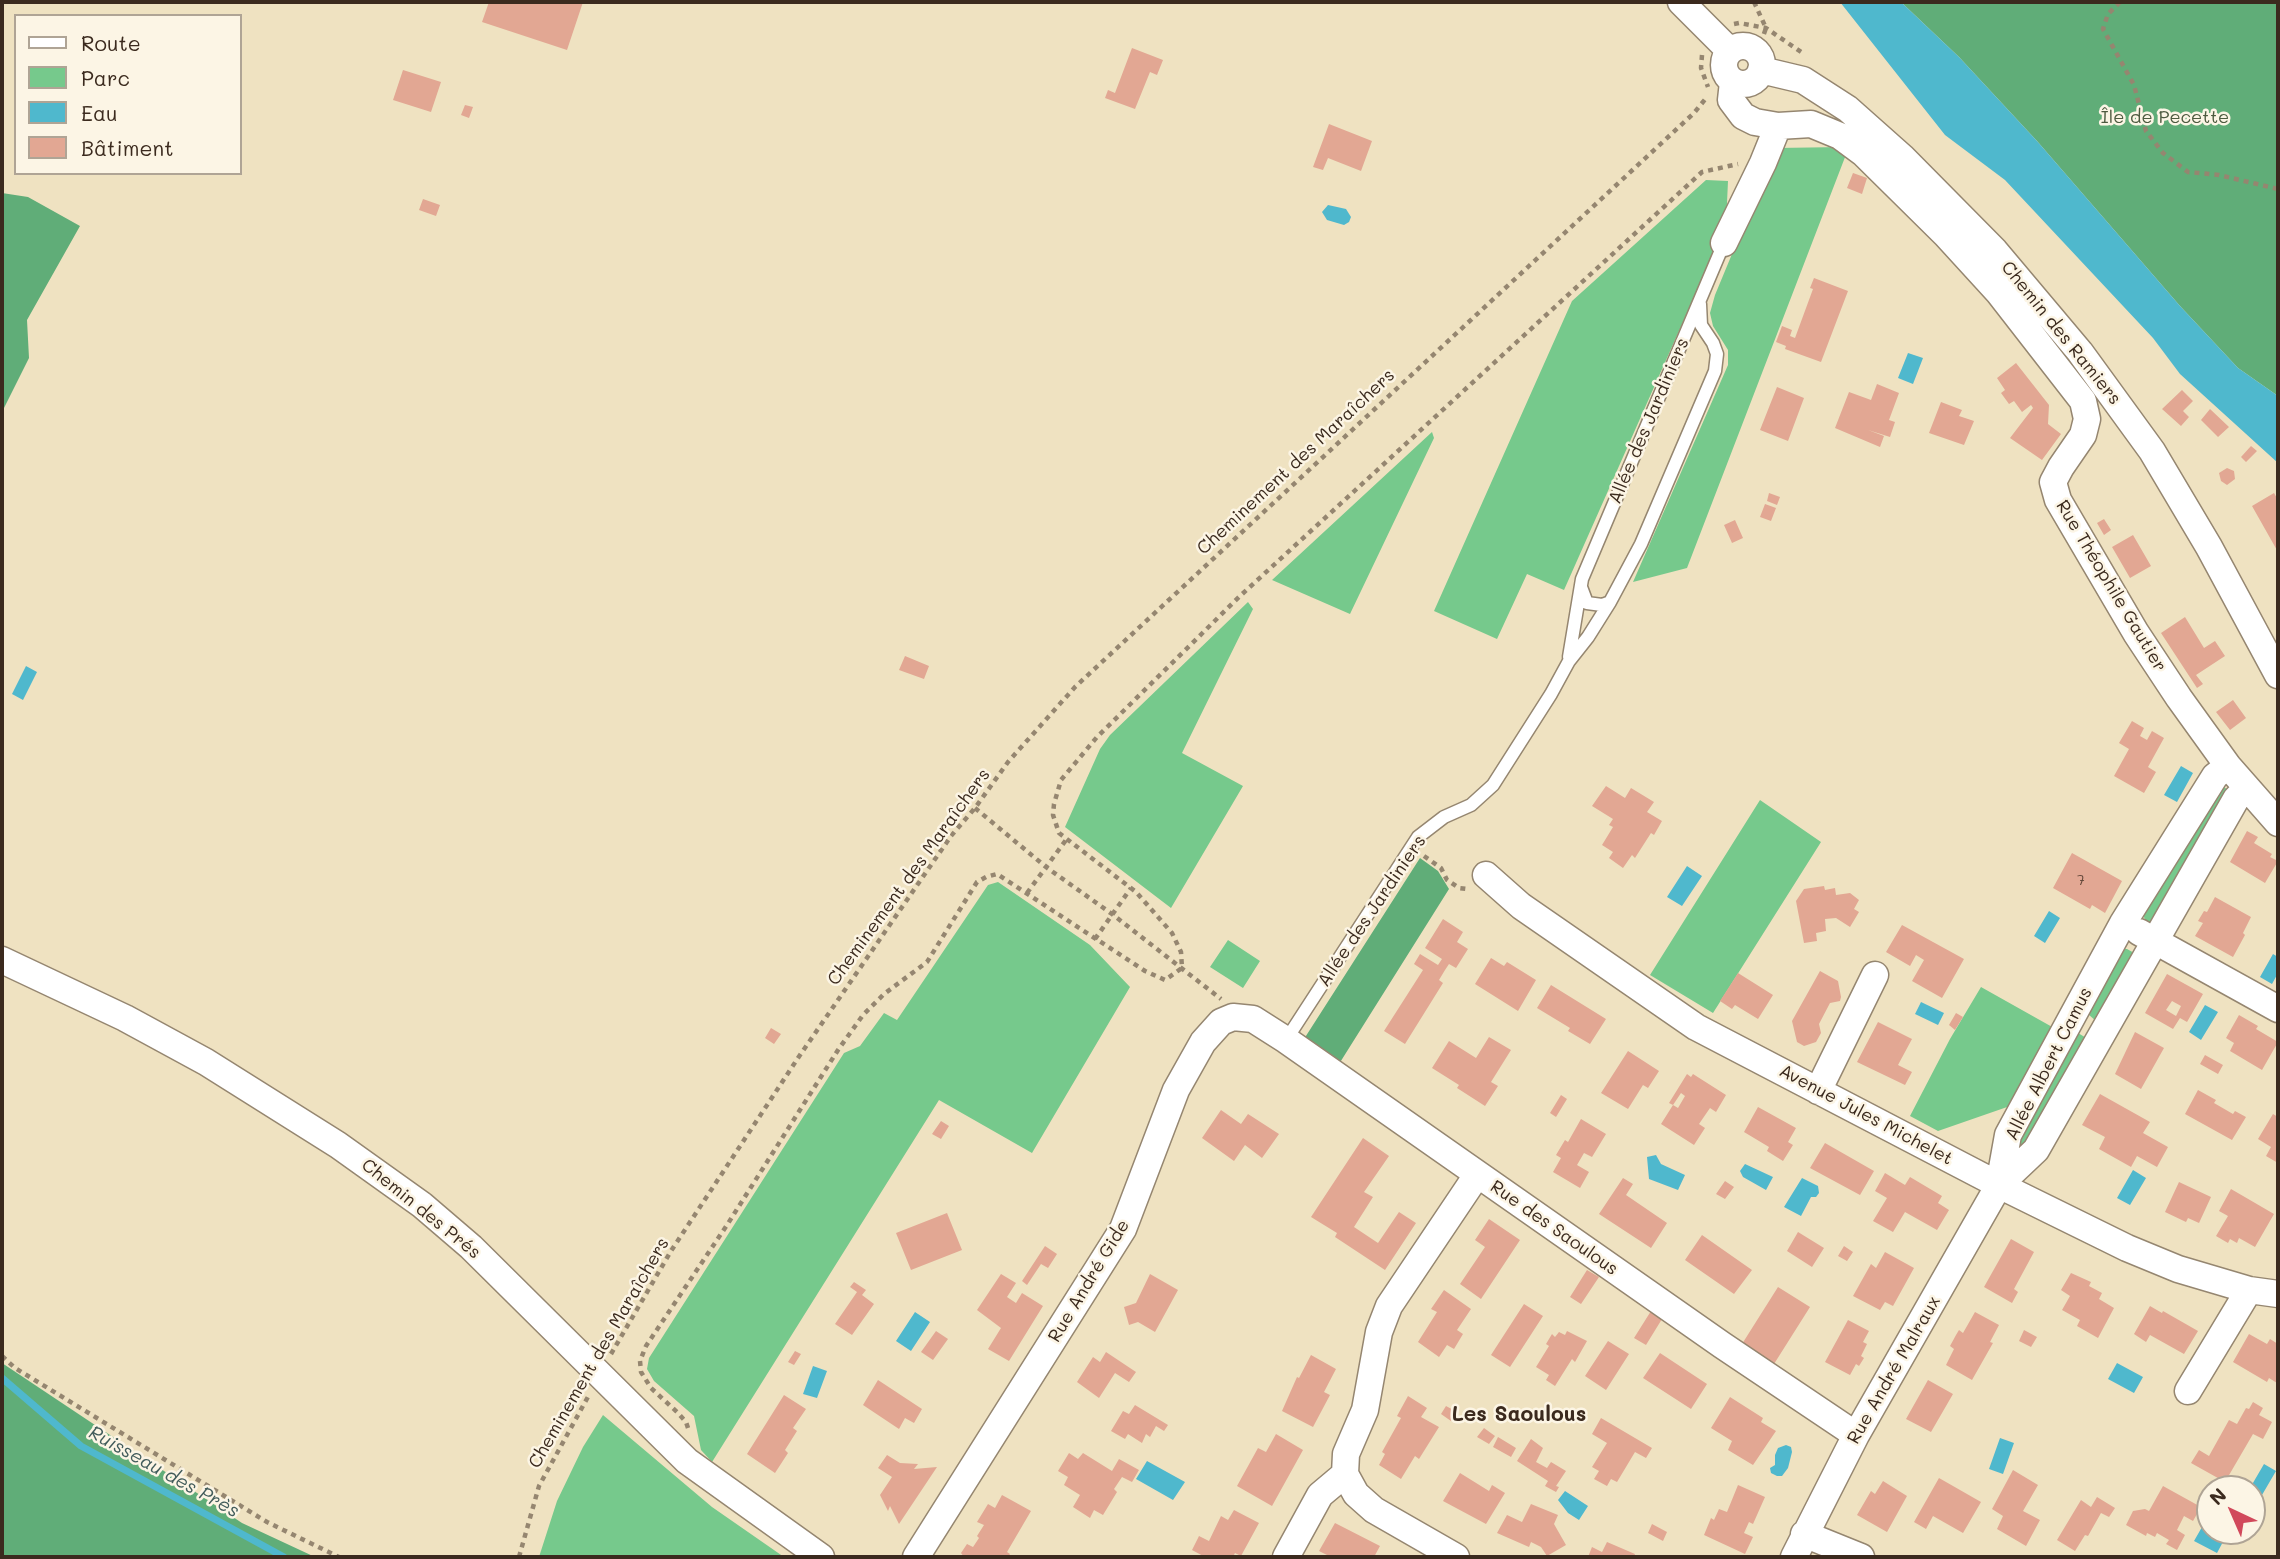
<!DOCTYPE html>
<html>
<head>
<meta charset="utf-8">
<style>
  body { margin:0 }
  #map { position:relative; width:2280px; height:1559px; overflow:hidden; background:#efe2c1; font-family:Mali,sans-serif }
  canvas { display:block }
  .frame { position:absolute; inset:0; border:4px solid #3b2a1e; pointer-events:none }
  .legend { position:absolute; left:14px; top:14px; width:228px; height:161px; box-sizing:border-box; background:#fcf5e5; border:2px solid #afa495; margin:0; padding:9px 12px; list-style:none; font-size:21px; color:#3b2a1e }
  .legend li { display:flex; align-items:center; gap:14px; height:35px }
  .legend b { width:35px; border:2px solid #afa495 }
  .north { position:absolute; left:2196px; top:1475px; width:70px; height:70px; box-sizing:border-box; background:#fcf5e5; border:2px solid #afa495; border-radius:50%; rotate:316deg; font-size:19px; font-weight:700; line-height:28px; text-align:center; color:#3b2a1e }
  .north::after { content:''; display:block; margin:auto; width:24px; height:32px; background:#d1495b; clip-path:polygon(50% 0,100% 100%,50% 72%,0 100%) }
</style>
</head>
<body>
<div id="map">
<canvas width="2280" height="1559"></canvas>
<div class="frame"></div>
<ul class="legend">
<li><b style="height:9px;background:#fff"></b>Route</li>
<li><b style="height:19px;background:#76c98c"></b>Parc</li>
<li><b style="height:19px;background:#4fb8cd"></b>Eau</li>
<li><b style="height:19px;background:#e2a793"></b>Bâtiment</li>
</ul>
<div class="north">N</div>
</div>
<script>
const c = document.querySelector('canvas').getContext('2d');
c.lineJoin = 'round';
function fillPath(path, color) {
  c.fillStyle = color;
  c.fill(path, 'evenodd');
}
function poly(rows) {
  const path = new Path2D();
  for (const r of rows) {
    if (r.length === 3) {
      path.moveTo(r[0] + r[2], r[1]);
      path.arc(r[0], r[1], r[2], 0, 2 * Math.PI);
      continue;
    }
    path.moveTo(r[0], r[1]);
    for (let i = 2; i < r.length; i += 2) path.lineTo(r[i], r[i + 1]);
  }
  return path;
}
function trace(path, color, width, dash) {
  c.strokeStyle = color;
  c.lineWidth = width;
  c.lineCap = dash ? 'butt' : 'round';
  c.setLineDash(dash || []);
  c.stroke(path);
}
function label(font, color, halo, rows, align = 'center') {
  c.font = font + ' Mali,sans-serif';
  c.lineWidth = 5;
  c.setLineDash([]);
  c.textBaseline = 'middle';
  c.strokeStyle = halo;
  c.fillStyle = color;
  for (const [text, x, y, turn = 0] of rows) {
    c.save();
    c.translate(x, y);
    c.rotate((+turn || 0) * Math.PI / 180);
    c.textAlign = isNaN(turn) ? turn : align;
    if (halo) c.strokeText(text, 0, 0);
    c.fillText(text, 0, 0);
    c.restore();
  }
}
fillPath(poly([
  [1843,147,1847,152,1687,568,1633,582,1728,365,1728,350,1713,326,1710,313,1715,295,1776,148],
  [1706,180,1728,181,1726,225,1564,590,1527,574,1497,639,1434,611,1572,301],
  [1432,432,1434,438,1350,614,1272,580],
  [1248,602,1253,609,1182,753,1243,786,1171,908,1065,827,1100,749,1110,735],
  [2222,786,2230,791,2153,925,2145,921,2143,912],
  [1760,800,1821,842,1713,1013,1650,975],
  [998,882,1090,945,1130,987,1032,1153,939,1100,712,1462,701,1450,694,1416,654,1381,647,1369,649,1358,844,1053,860,1046,884,1013,897,1020,988,885],
  [1228,940,1260,961,1243,988,1210,967],
  [2123,949,2127,949,2136,954,2097,1022,2088,1014],
  [1981,987,2054,1028,2010,1106,1938,1131,1910,1116,1950,1039],
  [2078,1033,2088,1039,2025,1148,2020,1147,2016,1143,2075,1034],
  [603,1415,712,1507,784,1557,539,1557,557,1501,583,1447]
]), '#76c98c');
fillPath(poly([
  [1901,2,2278,2,2278,396,2238,368,2180,306,2037,141,1959,57],
  [2,193,28,197,80,226,27,320,29,358,2,412],
  [1420,858,1438,871,1449,889,1339,1064,1304,1039],
  [2,1363,242,1523,315,1557,2,1557]
]), '#60ad78');
fillPath(poly([
  [1840,2,1901,2,1959,57,2037,141,2180,306,2238,368,2278,396,2278,463,2180,374,2153,338,2005,180,1945,135],
  [1328,205,1346,209,1351,217,1349,222,1344,225,1327,220,1322,212],
  [1908,353,1923,358,1913,384,1898,378],
  [26,666,37,672,23,700,12,694],
  [2181,766,2193,773,2177,802,2164,795],
  [1687,866,1702,876,1682,906,1667,897],
  [2049,911,2060,918,2045,943,2034,936],
  [2273,954,2278,957,2278,973,2272,984,2260,977],
  [1921,1002,1944,1013,1938,1025,1915,1014],
  [2205,1005,2218,1012,2201,1040,2189,1032],
  [1656,1155,1661,1164,1685,1175,1678,1190,1649,1179,1647,1157],
  [1745,1164,1773,1177,1766,1190,1743,1177,1740,1171],
  [2133,1170,2146,1178,2130,1205,2117,1198],
  [1802,1178,1818,1186,1819,1193,1816,1197,1811,1197,1801,1216,1784,1207],
  [915,1312,930,1322,911,1351,896,1341],
  [2117,1363,2143,1377,2134,1393,2108,1379],
  [813,1366,827,1371,817,1398,803,1394],
  [2000,1438,2014,1443,2003,1474,1989,1469],
  [1786,1445,1791,1447,1792,1452,1788,1468,1782,1476,1777,1476,1771,1473,1770,1468,1775,1465,1775,1455,1778,1448],
  [1147,1461,1185,1482,1173,1500,1136,1479],
  [2264,1464,2276,1471,2262,1495,2250,1488],
  [1565,1491,1588,1506,1579,1520,1568,1513,1558,1500],
  [2202,1527,2224,1540,2217,1553,2194,1541]
]), '#4fb8cd');
trace(poly([
  [2,1378,81,1446,284,1557]
]), '#4fb8cd', 7);
fillPath(poly([
  [489,2,583,2,567,50,482,22],
  [1132,48,1163,60,1157,75,1150,72,1135,109,1105,98,1108,90,1115,93],
  [403,70,441,82,431,112,393,100],
  [465,105,473,107,469,118,461,115],
  [1329,124,1372,141,1361,171,1328,158,1323,170,1313,167],
  [1853,173,1867,178,1862,194,1847,188],
  [423,199,440,205,436,216,419,210],
  [1814,278,1848,291,1821,362,1785,349,1786,346,1776,342,1782,326,1792,330,1790,336,1795,338,1813,289,1810,288],
  [2016,363,2049,405,2048,424,2061,434,2042,460,2010,438,2033,408,2031,405,2022,412,2014,401,2009,404,2001,393,2005,390,1997,378],
  [1877,384,1899,393,1889,420,1895,422,1890,437,1868,430,1884,436,1880,447,1835,428,1849,392,1871,400],
  [1777,387,1804,398,1788,441,1760,430],
  [2182,390,2193,401,2183,411,2189,417,2181,426,2162,409],
  [1941,402,1962,410,1959,416,1974,421,1964,445,1929,433],
  [2210,409,2229,427,2218,437,2201,420],
  [2251,446,2257,451,2246,462,2241,457],
  [2227,468,2234,471,2235,479,2227,485,2221,481,2219,473],
  [1769,493,1780,497,1777,505,1767,501],
  [2274,493,2278,500,2278,552,2252,506],
  [1765,504,1776,508,1771,521,1760,517],
  [2104,519,2111,530,2104,535,2097,523],
  [1735,520,1743,538,1732,543,1724,525],
  [2133,535,2151,566,2130,578,2112,547],
  [2185,617,2204,648,2215,641,2225,656,2196,675,2203,684,2197,688,2161,633],
  [905,656,929,666,924,679,899,670],
  [2233,700,2246,718,2230,730,2216,712],
  [2132,721,2144,728,2140,736,2147,740,2152,731,2164,738,2148,767,2156,772,2144,793,2114,776,2129,749,2119,743],
  [1606,786,1625,798,1631,788,1654,802,1647,812,1662,821,1654,835,1651,833,1635,858,1632,855,1623,868,1609,858,1613,852,1602,845,1613,827,1609,825,1613,819,1592,806],
  [2247,831,2258,837,2254,843,2272,854,2270,857,2278,861,2265,883,2230,862],
  [2072,853,2122,881,2105,913,2092,905,2090,909,2053,888],
  [1824,886,1825,890,1835,888,1836,895,1850,893,1859,900,1854,909,1859,912,1850,927,1836,918,1825,919,1826,931,1816,933,1817,941,1804,943,1796,901,1804,889],
  [2215,897,2251,917,2243,933,2245,935,2233,957,2195,936,2203,923,2198,921,2204,911,2207,912],
  [1443,919,1463,932,1457,942,1468,949,1456,968,1449,964,1445,970,1439,980,1443,983,1405,1044,1384,1031,1423,970,1414,964,1420,954,1438,965,1442,959,1425,948],
  [1902,925,1964,959,1942,998,1912,981,1924,960,1916,955,1910,966,1886,952],
  [1491,958,1504,966,1507,962,1536,980,1518,1011,1475,984],
  [1820,971,1838,981,1841,997,1840,1001,1830,1003,1819,1024,1821,1033,1816,1042,1804,1046,1797,1042,1792,1021],
  [1738,973,1773,995,1758,1019,1735,1005,1732,1009,1720,1001],
  [2167,974,2203,994,2187,1022,2180,1018,2173,1029,2145,1013],
  [2172,1001,2181,1006,2176,1016,2166,1010],
  [1551,985,1606,1019,1590,1044,1568,1031,1570,1028,1537,1008],
  [1956,1013,1963,1017,1955,1030,1949,1025],
  [2239,1015,2258,1026,2256,1029,2278,1042,2262,1070,2230,1051,2234,1043,2226,1038],
  [1878,1022,1912,1039,1898,1065,1912,1072,1905,1085,1857,1062],
  [771,1028,781,1034,774,1044,765,1038],
  [2135,1032,2164,1048,2141,1089,2115,1074],
  [1489,1037,1511,1050,1491,1082,1498,1086,1485,1106,1457,1088,1459,1085,1432,1068,1449,1041,1476,1058],
  [1628,1051,1659,1071,1648,1088,1643,1085,1628,1109,1601,1093],
  [2205,1055,2223,1065,2218,1074,2200,1064],
  [1687,1074,1691,1077,1693,1074,1726,1095,1716,1112,1710,1108,1699,1124,1705,1128,1694,1145,1661,1124,1673,1105,1678,1108,1685,1096,1681,1093,1673,1105,1669,1103],
  [2198,1090,2216,1100,2214,1103,2233,1114,2235,1111,2246,1117,2232,1140,2185,1114],
  [2100,1094,2150,1122,2143,1133,2168,1147,2157,1167,2137,1156,2131,1167,2099,1149,2105,1137,2082,1125],
  [1561,1095,1567,1099,1556,1117,1550,1113],
  [1758,1107,1796,1128,1788,1142,1793,1145,1783,1161,1767,1151,1769,1147,1744,1132],
  [1221,1110,1241,1124,1248,1114,1279,1134,1262,1158,1245,1145,1234,1161,1202,1138],
  [2273,1114,2278,1117,2278,1163,2266,1156,2271,1147,2258,1139],
  [1581,1119,1606,1134,1592,1157,1584,1153,1577,1165,1589,1172,1580,1188,1553,1172,1561,1158,1556,1155,1565,1140,1568,1142],
  [941,1121,949,1126,941,1139,932,1134],
  [1363,1138,1389,1156,1364,1192,1373,1197,1354,1227,1378,1243,1399,1212,1416,1223,1385,1270,1335,1237,1337,1233,1311,1217],
  [1825,1143,1874,1171,1860,1195,1810,1168],
  [1885,1173,1905,1185,1910,1177,1942,1196,1938,1203,1949,1210,1937,1230,1905,1212,1893,1232,1873,1221,1887,1198,1875,1191],
  [1623,1178,1633,1184,1626,1195,1667,1223,1651,1248,1599,1214],
  [1725,1181,1734,1187,1725,1199,1716,1194],
  [2179,1182,2211,1197,2199,1223,2188,1218,2186,1222,2165,1212],
  [2231,1189,2274,1214,2255,1247,2239,1238,2237,1243,2230,1239,2228,1243,2216,1236,2228,1216,2219,1211],
  [947,1213,962,1250,911,1270,896,1233],
  [1489,1219,1520,1240,1481,1299,1460,1284,1485,1247,1475,1240],
  [1798,1232,1824,1248,1812,1267,1787,1251],
  [1702,1235,1752,1270,1734,1294,1685,1260],
  [2011,1239,2034,1252,2014,1289,2018,1292,2012,1303,1984,1287],
  [1045,1246,1057,1254,1048,1268,1041,1264,1027,1285,1022,1281],
  [1844,1246,1853,1252,1847,1261,1838,1256],
  [1885,1252,1914,1268,1893,1306,1885,1302,1880,1310,1853,1296,1871,1264,1876,1268],
  [1587,1270,1599,1277,1581,1304,1570,1297],
  [2071,1273,2091,1282,2089,1286,2102,1293,2099,1299,2114,1308,2098,1338,2077,1326,2080,1320,2062,1310,2070,1296,2061,1290],
  [1001,1274,1016,1283,1007,1297,1016,1303,1022,1293,1043,1306,1009,1361,988,1349,1001,1328,977,1310],
  [1150,1274,1178,1290,1155,1332,1138,1322,1129,1325,1124,1307,1136,1303],
  [854,1282,866,1290,862,1295,874,1304,852,1335,835,1324,857,1292,850,1287],
  [1778,1287,1810,1307,1774,1364,1742,1344],
  [1444,1290,1471,1309,1457,1330,1463,1334,1454,1349,1447,1345,1439,1357,1418,1342,1437,1312,1431,1309],
  [1524,1304,1543,1316,1510,1367,1491,1355],
  [2150,1306,2162,1313,2163,1311,2198,1331,2184,1354,2150,1335,2146,1342,2134,1334],
  [1651,1311,1662,1319,1646,1345,1634,1338],
  [1975,1312,1999,1325,1990,1342,1993,1343,1972,1380,1946,1365,1954,1349,1950,1346,1956,1335,1959,1330,1963,1333],
  [1848,1320,1869,1331,1863,1342,1867,1344,1861,1356,1864,1358,1859,1366,1856,1364,1850,1375,1825,1362],
  [2024,1330,2037,1337,2031,1347,2019,1341],
  [936,1331,948,1339,933,1360,921,1352],
  [1567,1331,1587,1341,1575,1362,1572,1359,1555,1386,1546,1380,1549,1375,1536,1367,1549,1346,1546,1344,1552,1334,1555,1337,1559,1332,1565,1335],
  [2249,1334,2267,1344,2270,1339,2278,1344,2277,1383,2269,1378,2267,1382,2233,1362],
  [1608,1341,1629,1354,1606,1390,1585,1376],
  [795,1351,801,1354,794,1365,788,1362],
  [1106,1352,1136,1372,1129,1382,1115,1373,1099,1398,1077,1382,1093,1357,1100,1362],
  [1660,1353,1707,1384,1691,1409,1643,1378],
  [1311,1355,1336,1369,1324,1392,1330,1395,1313,1427,1282,1411,1297,1377,1299,1378],
  [878,1380,922,1409,914,1423,905,1418,899,1429,863,1405],
  [1928,1380,1953,1394,1931,1432,1906,1419],
  [784,1395,806,1409,793,1428,797,1431,785,1450,788,1453,775,1473,747,1454],
  [1408,1396,1427,1408,1421,1417,1439,1427,1419,1459,1415,1456,1401,1479,1379,1465,1385,1454,1382,1452,1401,1418,1397,1416],
  [1730,1397,1763,1418,1761,1422,1776,1431,1753,1465,1728,1450,1732,1441,1711,1428],
  [2253,1402,2263,1408,2259,1415,2272,1422,2263,1439,2253,1434,2225,1482,2191,1463,2199,1450,2209,1456,2229,1420,2237,1424,2246,1408,2249,1409],
  [1135,1405,1168,1425,1164,1431,1156,1426,1150,1437,1146,1434,1142,1443,1128,1434,1125,1439,1111,1431,1123,1411,1129,1414],
  [1446,1406,1457,1412,1451,1421,1441,1414],
  [1601,1418,1652,1448,1646,1458,1635,1452,1617,1482,1611,1479,1607,1486,1594,1479,1599,1471,1592,1467,1607,1443,1592,1434],
  [1484,1428,1495,1436,1489,1444,1477,1437],
  [1276,1434,1303,1450,1272,1506,1237,1486,1258,1448,1266,1452],
  [1498,1437,1516,1448,1511,1457,1493,1447],
  [1531,1439,1543,1448,1536,1462,1547,1468,1551,1462,1566,1471,1556,1486,1559,1487,1556,1492,1545,1486,1548,1481,1517,1461],
  [1069,1453,1078,1459,1083,1453,1112,1471,1119,1459,1139,1470,1132,1482,1122,1477,1114,1489,1117,1492,1103,1515,1094,1510,1090,1518,1073,1507,1080,1495,1064,1485,1068,1477,1058,1471],
  [887,1455,900,1463,918,1464,914,1469,937,1467,899,1524,890,1506,888,1511,880,1495,892,1477,878,1468],
  [2013,1470,2038,1485,2023,1511,2040,1520,2026,1546,1997,1529,2003,1516,1992,1509],
  [1460,1473,1489,1491,1492,1485,1505,1493,1486,1524,1443,1501],
  [2239,1476,2249,1482,2245,1489,2234,1485],
  [1939,1478,1981,1502,1963,1533,1933,1516,1926,1529,1914,1522],
  [1883,1481,1907,1496,1887,1532,1857,1515,1871,1491,1875,1494],
  [1738,1485,1765,1497,1753,1524,1749,1522,1744,1533,1753,1537,1745,1554,1704,1535,1711,1518,1714,1520,1719,1509,1727,1512],
  [2163,1486,2201,1507,2193,1521,2184,1516,2177,1530,2185,1535,2177,1550,2166,1544,2169,1540,2157,1533,2155,1537,2147,1533,2146,1536,2126,1525,2133,1511,2145,1509,2149,1511],
  [1002,1495,1031,1511,1007,1552,1010,1554,1008,1557,964,1557,961,1553,967,1544,973,1547,979,1538,977,1536,984,1525,977,1522,988,1504,995,1508],
  [2097,1497,2115,1508,2109,1517,2101,1513,2088,1536,2085,1535,2075,1551,2057,1540,2081,1500,2091,1507],
  [1531,1504,1558,1515,1554,1524,1566,1545,1547,1556,1541,1547,1531,1542,1529,1547,1497,1533,1507,1515,1522,1522],
  [1234,1510,1259,1523,1241,1556,1235,1553,1233,1557,1205,1557,1192,1550,1199,1536,1209,1541,1221,1516,1228,1520],
  [1335,1523,1380,1546,1374,1557,1331,1557,1319,1551],
  [1652,1524,1667,1532,1663,1541,1648,1533],
  [1607,1542,1635,1554,1634,1557,1588,1557,1592,1547,1602,1552]
]), '#e2a793');
const lane = poly([
  [1581,587,1587,603,1602,605,1610,602],
  [1569,657,1582,579,1724,243],
  [1286,1040,1418,837,1444,817,1471,805,1493,785,1551,694,1569,661,1588,637,1610,602,1641,544,1715,371,1717,354,1713,343,1701,325,1700,304]
]);
const street = poly([
  [1681,2,1729,50],
  [1743,65,19],
  [1761,70,1803,80,1848,109,1902,157,1995,251,2080,352,2152,451,2209,547,2278,675],
  [1733,82,1731,100,1743,116,1755,122,1778,126,1811,124,1840,136,1863,153,1946,235,1999,293,2083,401,2087,419,2083,435,2061,467,2053,482,2058,500,2136,633,2179,698,2228,766,2278,823],
  [1724,243,1763,163,1778,126],
  [1486,875,1521,906,1696,1027,1999,1185,2127,1248,2178,1269,2249,1290,2278,1294],
  [2139,932,2278,1009],
  [2,960,125,1018,206,1062,338,1145,422,1205,471,1247,687,1461,821,1557],
  [1818,1091,1875,975],
  [1999,1185,2008,1135,2123,923,2215,776,2228,766],
  [2188,1391,2249,1290],
  [1804,1534,1861,1557],
  [916,1557,1123,1229,1176,1090,1203,1042,1221,1022,1233,1017,1253,1019,1286,1040,1722,1345,1856,1435],
  [1286,1557,1320,1495,1345,1474],
  [1456,1557,1374,1510,1356,1494,1345,1474,1346,1454,1365,1410,1379,1332,1389,1306,1477,1175],
  [1794,1557,1856,1435,1999,1185,2036,1150,2236,799,2247,788]
]);
trace(lane, '#958670', 15);
trace(street, '#958670', 29);
trace(poly([
  [1754,2,1766,28,1759,48],
  [2120,2,2108,14,2103,29,2134,85,2146,131,2163,153,2188,172,2219,175,2278,189],
  [1734,24,1739,23,1766,28,1804,54],
  [1702,55,1701,68,1708,87],
  [975,808,1046,867,1112,914,1221,999],
  [1424,856,1441,868,1447,880,1459,888,1467,889],
  [1027,893,1066,840],
  [1095,939,1131,888],
  [611,1354,671,1251,798,1058,951,836,975,808,1008,762,1075,687,1694,113,1707,97],
  [2,1356,15,1368,267,1522,339,1557],
  [688,1428,686,1422,677,1412,651,1388,641,1372,640,1361,646,1346,727,1225,838,1050,863,1015,884,994,927,962,977,882,986,877,997,874,1145,971,1165,980,1182,968,1181,952,1172,933,1136,892,1059,833,1053,815,1054,804,1061,780,1097,737,1240,596,1702,172,1738,164],
  [519,1557,539,1486,589,1395]
]), '#958670', 4.5, [5, 5]);
trace(lane, '#fff', 12);
trace(street, '#fff', 26);
label('14px', '#65493b', null, [
  ["7",2081,881]
]);
label('18px', '#4d5a3f', '#fcf5e5', [
  ["Île de Pecette",2165,117]
]);
label('18px', '#3b2a1e', '#fcf5e5', [
  ["Chemin des Ramiers",2061,333,51],
  ["Allée des Jardiniers",1649,421,-67],
  ["Cheminement des Maraîchers",1296,462,-43],
  ["Rue Théophile Gautier",2111,586,59],
  ["Cheminement des Maraîchers",909,877,-54],
  ["Allée des Jardiniers",1372,911,-56],
  ["Allée Albert Camus",2049,1064,-63],
  ["Avenue Jules Michelet",1866,1115,28],
  ["Chemin des Prés",421,1209,39],
  ["Rue des Saoulous",1554,1228,35],
  ["Rue André Gide",1089,1281,-59],
  ["Cheminement des Maraîchers",599,1353,-60],
  ["Rue André Malraux",1894,1370,-60]
]);
label('italic 19px', '#425c5b', '#fcf5e5', [
  ["Ruisseau des Près",164,1472,29]
]);
label('bold 21px', '#3b2a1e', '#fcf5e5', [
  ["Les Saoulous",1519,1415]
]);
</script>
</body>
</html>
